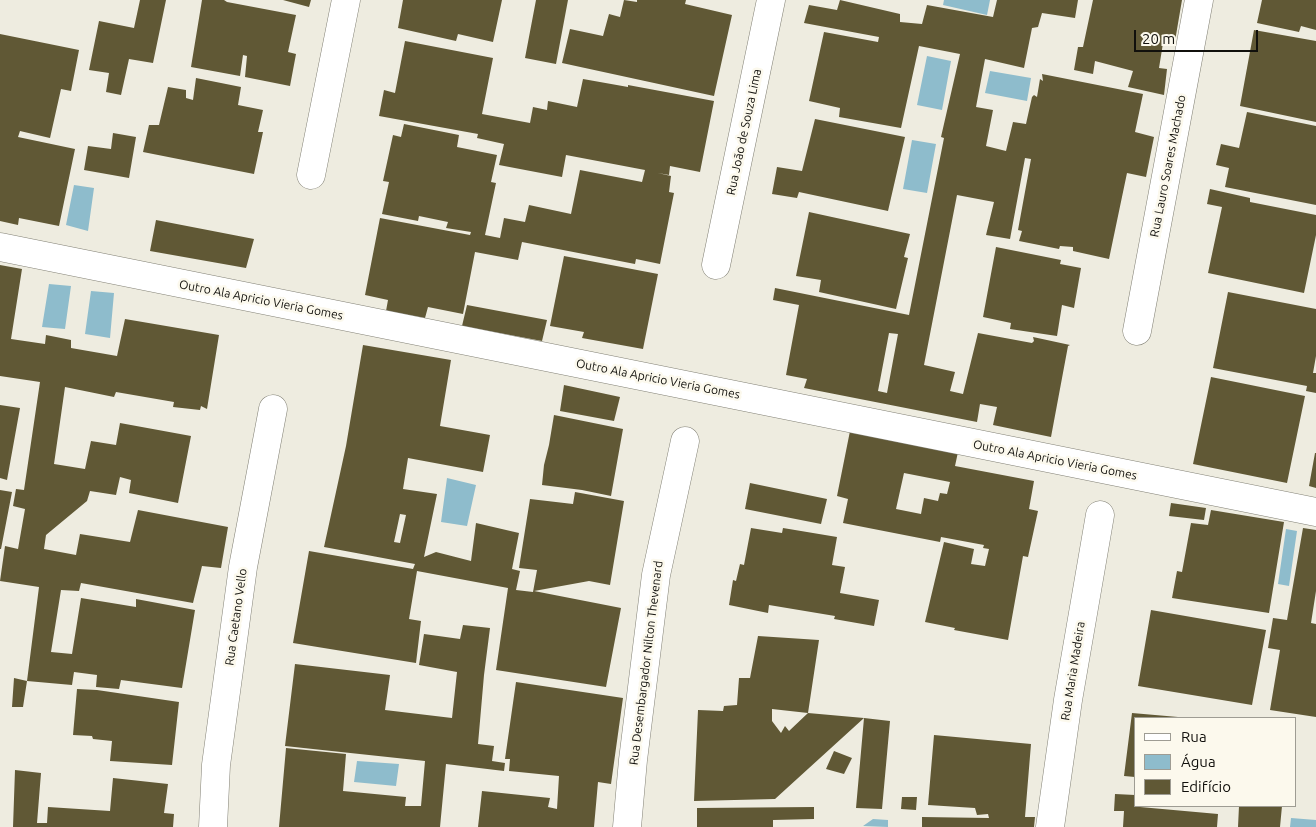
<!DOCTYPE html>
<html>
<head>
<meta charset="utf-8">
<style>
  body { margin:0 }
  #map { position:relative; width:1316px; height:827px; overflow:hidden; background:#eeece0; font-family:Ubuntu,sans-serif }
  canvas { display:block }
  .legend { position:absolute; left:1134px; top:717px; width:162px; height:90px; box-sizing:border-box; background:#fcf9ed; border:1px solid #9e9c93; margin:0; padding:6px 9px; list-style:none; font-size:15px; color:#11100c }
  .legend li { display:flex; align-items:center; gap:10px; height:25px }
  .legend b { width:25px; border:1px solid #9e9c93 }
  .scale { position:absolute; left:1134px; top:30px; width:124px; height:22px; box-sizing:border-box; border:2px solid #11100c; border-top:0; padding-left:6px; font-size:15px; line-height:18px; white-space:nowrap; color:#11100c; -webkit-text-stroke:4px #fcf9ed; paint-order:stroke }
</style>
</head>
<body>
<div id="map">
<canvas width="1316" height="827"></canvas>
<ul class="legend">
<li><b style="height:6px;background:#fff"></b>Rua</li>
<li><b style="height:14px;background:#8ebccc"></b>Água</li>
<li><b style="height:14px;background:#605835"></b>Edifício</li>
</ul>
<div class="scale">20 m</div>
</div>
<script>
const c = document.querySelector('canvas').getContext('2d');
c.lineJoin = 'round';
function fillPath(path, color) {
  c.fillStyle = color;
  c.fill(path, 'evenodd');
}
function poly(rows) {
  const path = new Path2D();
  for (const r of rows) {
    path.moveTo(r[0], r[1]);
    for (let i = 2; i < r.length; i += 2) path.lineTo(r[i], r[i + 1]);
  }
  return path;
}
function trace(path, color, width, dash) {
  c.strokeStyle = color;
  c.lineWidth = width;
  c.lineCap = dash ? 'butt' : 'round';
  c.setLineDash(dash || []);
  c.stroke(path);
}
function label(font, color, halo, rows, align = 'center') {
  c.font = font + ' Ubuntu,sans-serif';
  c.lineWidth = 5;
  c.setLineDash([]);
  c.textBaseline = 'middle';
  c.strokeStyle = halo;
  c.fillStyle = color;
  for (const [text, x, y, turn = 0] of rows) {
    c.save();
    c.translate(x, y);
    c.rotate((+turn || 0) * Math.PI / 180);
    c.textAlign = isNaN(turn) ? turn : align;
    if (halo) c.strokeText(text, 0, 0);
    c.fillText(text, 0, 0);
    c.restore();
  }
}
fillPath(poly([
  [944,0,990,0,987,15,943,5],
  [927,56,951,61,942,110,917,105],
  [990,71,1031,78,1027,101,985,93],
  [912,140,936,144,927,193,903,189],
  [74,185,94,188,88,231,66,225],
  [49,284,71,286,65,329,42,327],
  [91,291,114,293,110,338,85,334],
  [447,478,476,485,467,526,441,522],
  [1286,529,1297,531,1289,586,1278,584],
  [357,761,399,764,396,786,354,782],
  [1291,818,1316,820,1316,827,1290,827],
  [873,819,888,820,888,827,863,826]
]), '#8ebccc');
fillPath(poly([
  [140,0,166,0,153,63,129,59,121,95,106,92,109,73,89,70,99,21,134,28],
  [202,0,224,0,227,2,296,15,288,52,296,54,290,86,245,77,247,56,243,55,240,76,191,67],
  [283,0,311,0,309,7],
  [403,0,502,0,493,42,458,34,456,41,398,28],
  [536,0,568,0,556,64,525,58],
  [624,0,637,2,637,0,686,0,685,4,732,15,714,96,562,63,570,29,603,36,609,14,620,17],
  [840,0,900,14,900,22,922,24,927,5,993,17,997,0,1078,0,1075,18,1042,13,1038,27,1032,28,1024,68,985,59,976,107,993,110,986,146,1006,151,1013,122,1026,124,1032,97,1034,95,1037,97,1040,79,1043,81,1042,74,1143,94,1135,132,1154,137,1146,177,1127,173,1109,259,1073,251,1073,247,1060,246,1059,249,1019,241,1022,231,1018,230,1031,159,1025,158,1010,239,986,235,994,202,957,195,924,365,955,372,950,391,963,394,978,333,1032,343,1034,341,1033,337,1070,345,1068,346,1051,437,993,425,997,407,980,404,977,422,804,388,807,379,786,375,799,305,773,300,775,288,909,315,944,138,941,137,960,54,919,46,901,128,839,117,840,108,809,101,824,32,878,42,879,37,804,23,809,5,837,10],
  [889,333,898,334,887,393,878,391],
  [1093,0,1182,0,1175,41,1164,37,1159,68,1167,69,1164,95,1128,87,1133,71,1095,61,1093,74,1074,70,1078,47,1083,47],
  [1262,0,1316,0,1316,30,1301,26,1299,32,1257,23],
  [1254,30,1316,41,1316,122,1240,106],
  [0,34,79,50,71,91,61,89,50,138,20,131,18,137,75,149,59,226,19,218,18,225,0,221],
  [405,41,493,58,482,114,530,123,533,107,547,110,548,101,577,107,583,79,628,87,628,85,714,101,700,172,670,166,669,175,658,173,671,176,669,192,674,193,660,264,636,259,635,264,522,242,518,260,475,252,463,314,428,307,425,318,386,311,388,300,365,295,380,218,470,235,471,232,446,228,448,222,419,216,418,221,382,214,389,182,383,181,393,135,401,137,404,124,459,135,457,147,497,155,491,182,496,183,485,235,500,238,504,218,525,222,529,205,571,214,580,170,642,182,645,170,566,155,562,177,499,165,504,144,477,138,478,134,379,116,384,90,395,93],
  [196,78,241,87,238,105,263,110,258,132,263,132,254,174,143,152,149,125,159,125,168,87,186,90,186,98,193,100],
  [1247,112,1316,126,1316,205,1225,187,1229,168,1216,165,1221,144,1239,148],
  [815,119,905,137,888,211,799,192,797,198,772,194,777,167,802,171],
  [113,133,136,137,129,178,84,170,88,146,111,149],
  [1210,189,1250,198,1250,202,1316,215,1316,235,1304,293,1208,273,1222,207,1207,204],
  [809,212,910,234,904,257,908,258,896,309,819,292,821,280,796,276],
  [156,220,254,239,246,268,150,251],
  [996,247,1061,260,1060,264,1081,268,1074,308,1062,305,1057,336,1010,329,1011,323,983,317],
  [564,256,658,274,643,349,582,338,584,332,550,326],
  [0,265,22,269,11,339,45,344,46,335,71,340,71,348,117,356,125,319,219,335,207,409,201,406,200,410,173,407,174,402,116,392,114,397,65,387,54,464,85,469,91,441,116,445,120,423,191,436,178,503,129,493,131,480,120,477,116,495,90,491,87,501,46,535,44,549,76,555,80,534,130,542,138,510,228,527,221,568,202,566,193,603,81,583,79,591,61,590,51,652,72,654,81,598,136,607,136,599,195,610,182,688,121,680,119,689,96,687,97,675,74,672,72,685,27,681,23,707,12,707,14,678,27,681,39,587,0,581,5,546,18,549,25,509,13,506,16,489,24,490,40,382,0,376],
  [1228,292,1316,309,1316,356,1313,373,1316,373,1316,393,1306,391,1307,386,1213,368],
  [467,305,547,320,542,341,462,326],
  [363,345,451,360,440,426,490,435,483,472,408,458,403,489,437,494,424,557,436,552,471,561,476,523,519,533,512,569,520,571,516,590,533,592,537,570,519,568,530,499,573,504,575,492,624,501,610,585,589,581,534,591,621,608,606,687,496,670,508,588,417,571,409,619,421,621,416,663,293,643,309,551,413,569,415,564,324,547,346,446],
  [400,514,406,515,400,543,394,542],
  [1211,377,1305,396,1287,483,1193,464],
  [564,385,620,397,614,421,560,411],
  [0,405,20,408,7,480,0,478],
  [554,415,623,429,611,496,582,490,542,485,544,465,549,445],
  [850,431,958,452,955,466,1034,481,1029,509,1038,511,1028,557,1023,556,1008,640,954,630,955,628,925,622,944,542,974,549,971,564,985,566,989,549,983,548,984,545,941,537,940,542,843,523,848,499,837,496],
  [904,473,950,482,947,494,940,493,938,501,924,498,921,514,896,509],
  [1315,453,1316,453,1316,488,1309,486],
  [750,483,827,499,821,524,745,509],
  [0,490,12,492,1,549,0,549],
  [1171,503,1206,508,1204,520,1169,516],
  [1211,510,1284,522,1269,613,1172,598,1177,571,1182,572,1191,523,1208,525],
  [751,528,782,533,783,528,837,537,832,565,845,567,840,593,879,600,874,626,834,619,835,616,769,605,768,613,729,605,733,580,736,581,740,564,744,565],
  [1303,528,1316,530,1316,591,1311,623,1316,624,1316,717,1270,710,1280,650,1268,648,1273,618,1287,620],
  [1151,610,1266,630,1252,705,1138,686],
  [463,625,490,628,484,675,478,744,494,746,492,761,505,763,504,771,446,764,440,827,279,827,286,748,346,754,343,791,406,797,405,806,421,806,425,761,285,746,295,664,390,675,385,710,452,718,457,672,419,665,424,634,460,639],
  [758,636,819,640,808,713,772,709,772,721,781,733,785,726,789,731,808,713,864,718,775,799,694,801,698,710,723,711,724,706,737,705,739,678,750,678],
  [516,682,623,698,611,784,598,782,594,827,478,827,482,791,550,798,548,807,557,809,559,776,509,771,510,759,505,759],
  [77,689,97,690,179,702,172,765,110,761,112,741,93,739,92,736,73,735],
  [1132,713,1178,717,1178,718,1135,718,1135,777,1124,776],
  [864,718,890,721,882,809,856,808],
  [934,735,1031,744,1025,817,1035,817,1034,827,922,827,922,817,989,818,988,814,977,815,975,808,928,805],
  [834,751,852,758,844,774,826,769],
  [15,770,41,773,37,823,47,823,48,807,110,811,113,778,168,784,164,813,174,814,173,827,13,827],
  [1115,794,1135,795,1135,806,1140,807,1218,814,1217,827,1123,827,1124,811,1114,811],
  [902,797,917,797,916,810,901,809],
  [1239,806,1282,806,1280,827,1238,827],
  [814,807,814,819,773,820,773,827,697,827,697,808]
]), '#605835');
const minor = poly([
  [311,175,346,0],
  [0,247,1316,512],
  [716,265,771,0],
  [1137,331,1199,0],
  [213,827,216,765,243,567,273,409],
  [627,827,633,760,656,575,685,441],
  [1050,827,1068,700,1100,515]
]);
trace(minor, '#828075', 29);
trace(minor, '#fff', 28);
label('12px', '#11100c', '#fcf9ed', [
  ["Rua João de Souza Lima",744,132,-78],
  ["Rua Lauro Soares Machado",1168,166,-79],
  ["Outro Ala Apricio Vieria Gomes",261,300,11],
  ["Outro Ala Apricio Vieria Gomes",658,379,11],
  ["Outro Ala Apricio Vieria Gomes",1055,460,11],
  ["Rua Caetano Vello",236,617,-82],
  ["Rua Desembargador Nilton Thevenard",646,663,-83],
  ["Rua Maria Madeira",1073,671,-81]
]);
</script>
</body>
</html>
